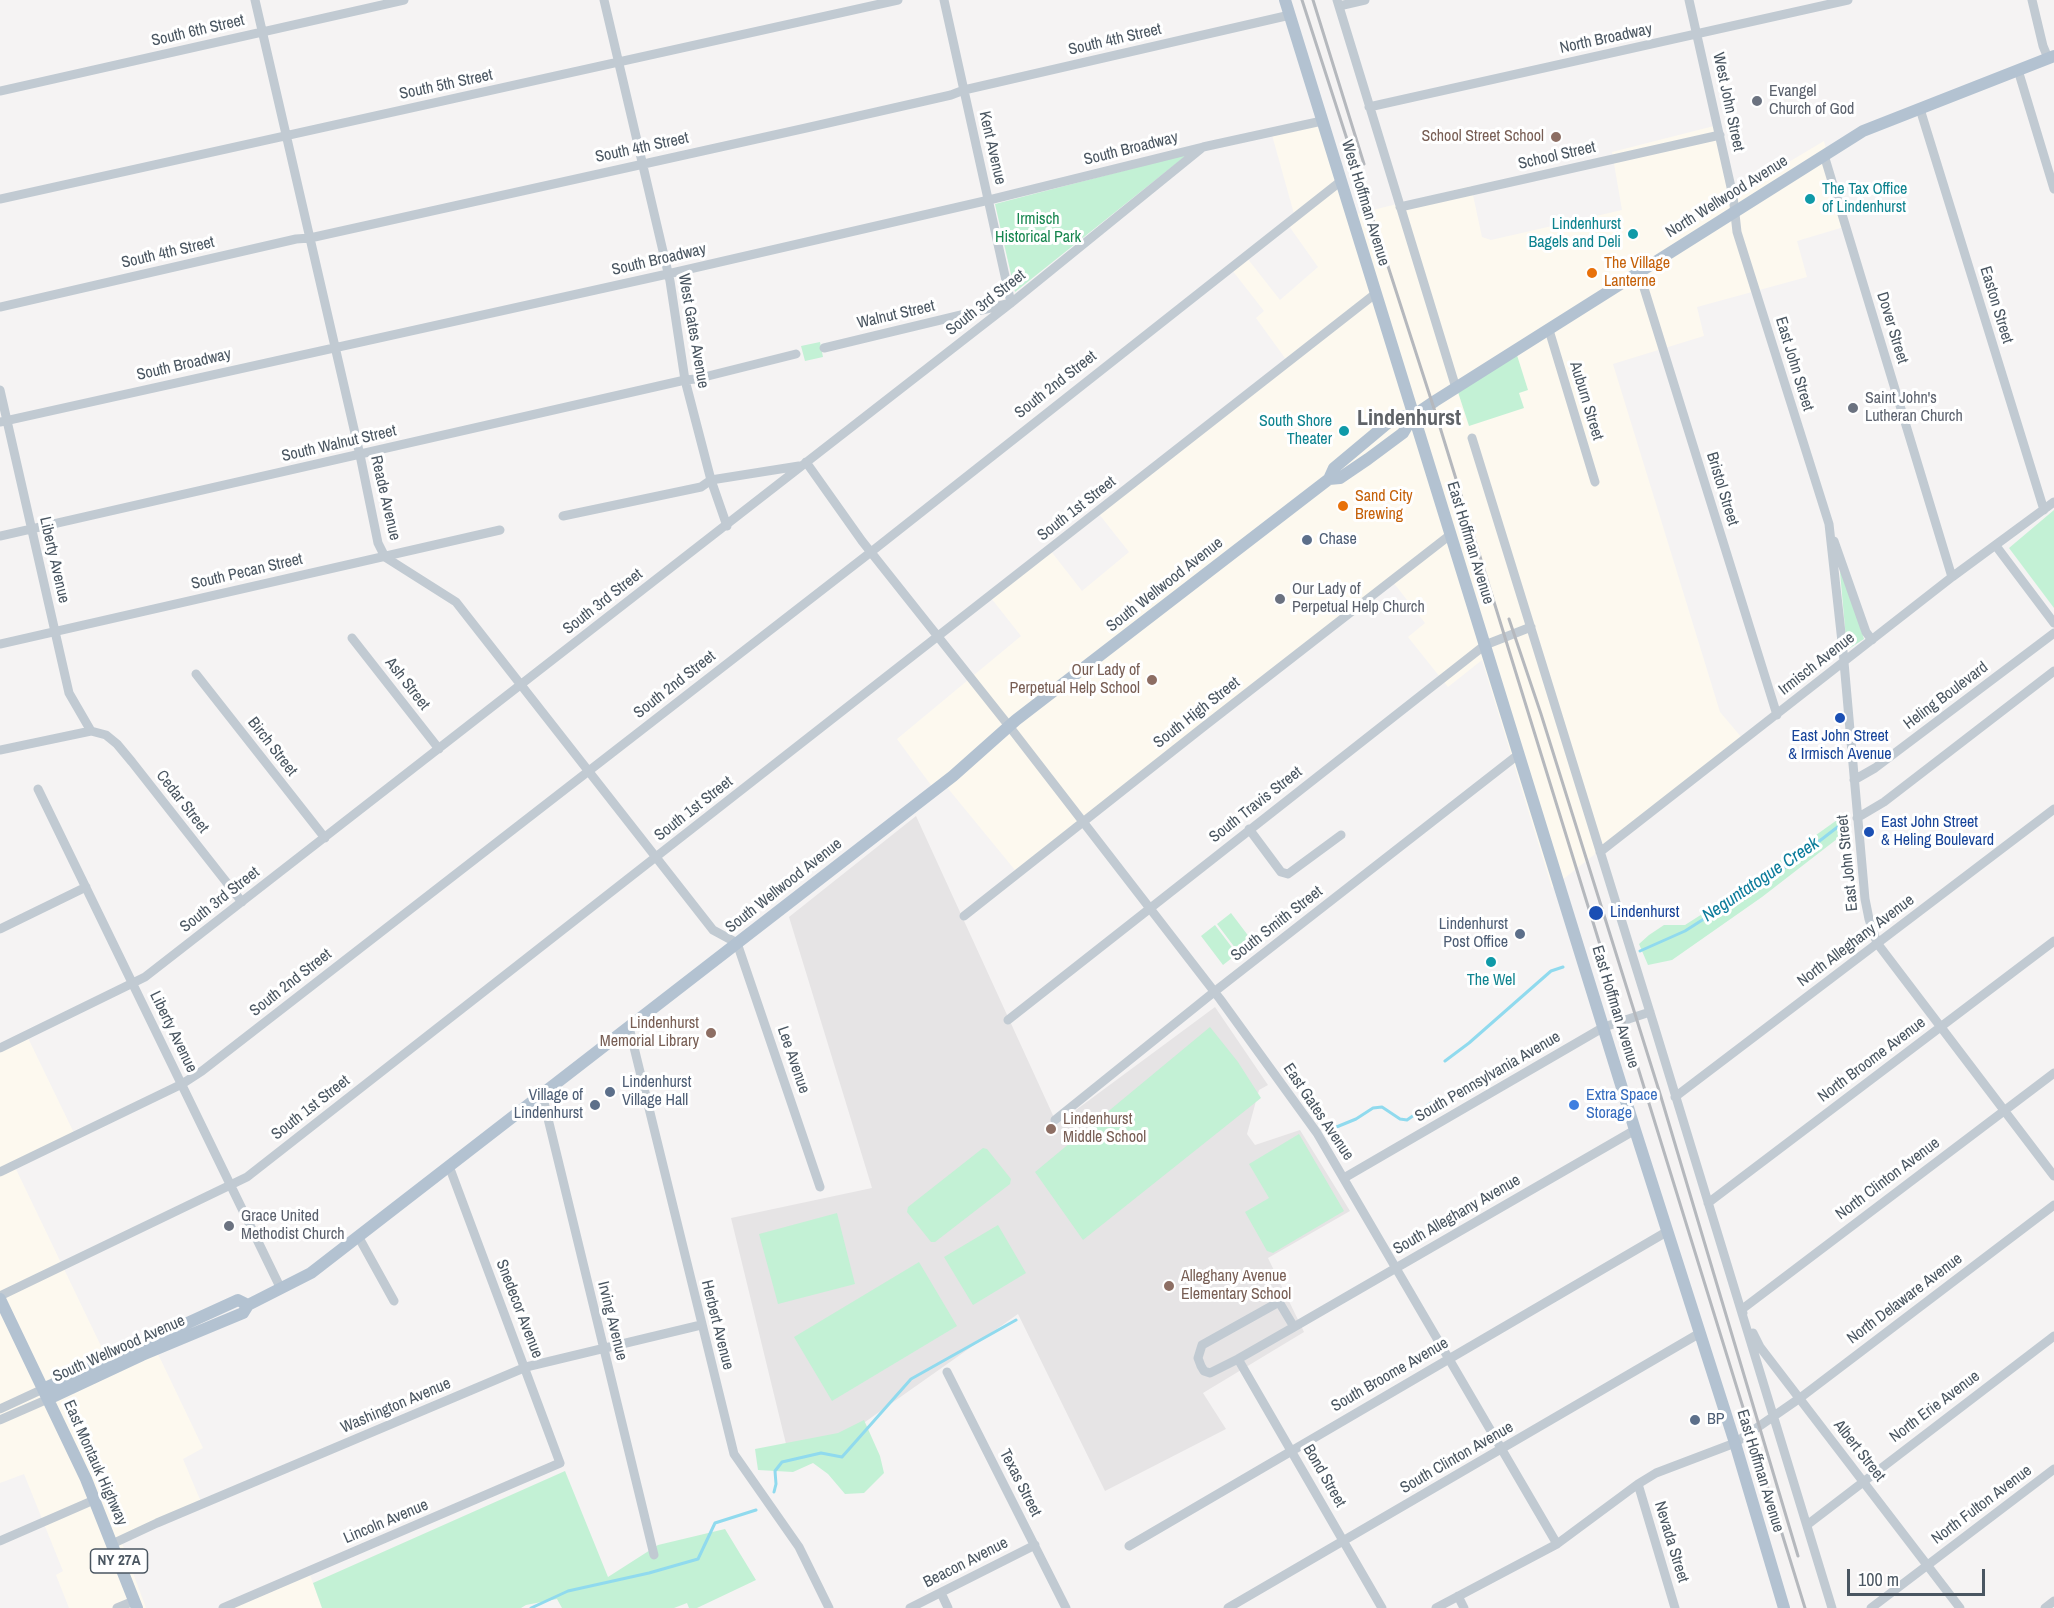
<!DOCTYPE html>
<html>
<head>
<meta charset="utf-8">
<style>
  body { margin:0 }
  #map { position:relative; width:2054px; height:1608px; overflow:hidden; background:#f5f3f3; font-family:"Archivo Narrow",sans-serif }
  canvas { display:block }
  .scale { position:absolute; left:1847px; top:1569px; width:138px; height:27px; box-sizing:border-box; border:3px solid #4a5661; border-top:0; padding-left:8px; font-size:18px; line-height:21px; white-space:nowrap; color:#4a5661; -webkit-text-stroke:4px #fff; paint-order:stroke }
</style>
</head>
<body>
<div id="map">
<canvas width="2054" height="1608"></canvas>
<div class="scale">100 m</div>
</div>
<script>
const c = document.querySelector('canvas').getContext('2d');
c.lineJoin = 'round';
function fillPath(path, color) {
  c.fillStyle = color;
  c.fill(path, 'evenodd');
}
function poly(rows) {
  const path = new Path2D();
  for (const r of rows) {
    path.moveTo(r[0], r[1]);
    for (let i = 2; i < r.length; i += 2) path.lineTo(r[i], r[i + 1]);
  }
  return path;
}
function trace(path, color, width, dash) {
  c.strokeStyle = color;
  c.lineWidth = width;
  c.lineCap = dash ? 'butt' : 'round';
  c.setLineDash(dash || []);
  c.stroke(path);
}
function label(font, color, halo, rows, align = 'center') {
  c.font = font + ' "Archivo Narrow",sans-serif';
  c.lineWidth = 6;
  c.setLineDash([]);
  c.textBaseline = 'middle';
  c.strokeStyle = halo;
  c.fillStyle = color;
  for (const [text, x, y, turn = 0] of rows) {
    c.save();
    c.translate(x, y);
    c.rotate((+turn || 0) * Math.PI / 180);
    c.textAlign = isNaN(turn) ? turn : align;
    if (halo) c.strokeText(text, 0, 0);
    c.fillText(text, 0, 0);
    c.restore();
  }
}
fillPath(poly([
  [1320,124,1348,216,1471,186,1482,237,1491,240,1622,210,1612,152,1714,126,1730,197,1824,141,1844,227,1797,241,1807,277,1697,307,1704,336,1613,364,1720,712,1742,738,1552,888,1482,660,1448,687,1408,637,1425,623,1393,582,1019,875,946,786,936,792,897,739,1021,636,991,598,1050,550,1082,591,1129,552,1099,514,1290,365,1256,318,1264,311,1232,270,1247,258,1280,300,1318,267,1289,226,1296,221,1272,135],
  [28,1038,74,1133,13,1163,113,1371,157,1352,203,1448,183,1459,201,1502,120,1538,146,1608,69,1608,56,1575,63,1571,24,1474,0,1483,0,1052],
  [310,1575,322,1608,232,1608]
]), '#fdf9ef');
fillPath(poly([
  [916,816,1057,1124,1215,1007,1268,1085,1259,1090,1247,1134,1255,1145,1300,1130,1350,1211,1268,1258,1304,1332,1203,1393,1226,1429,1105,1491,1018,1314,848,1434,787,1448,731,1218,872,1188,789,917]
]), '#e6e4e5');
fillPath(poly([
  [1188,154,1015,292,995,204],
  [820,342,823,357,805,361,801,346],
  [1516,352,1528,390,1519,393,1524,408,1469,426,1457,389],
  [2054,510,2054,608,2009,548],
  [1840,572,1843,574,1864,639,1847,650],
  [1837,820,1846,832,1762,897,1672,960,1648,965,1639,944,1649,935,1664,925,1685,925,1732,895],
  [1231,913,1253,942,1239,953,1217,924],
  [1215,925,1237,954,1223,965,1201,936],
  [1210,1027,1238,1062,1261,1098,1083,1240,1035,1172],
  [1299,1134,1344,1211,1273,1253,1267,1251,1245,1212,1269,1198,1249,1164],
  [983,1148,987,1149,1011,1179,1010,1184,935,1242,931,1242,907,1212,908,1207],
  [837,1213,855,1284,778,1304,759,1234],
  [998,1225,1026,1273,973,1305,944,1257],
  [919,1262,957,1326,832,1401,794,1337],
  [864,1420,880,1456,884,1473,864,1493,845,1494,828,1474,813,1463,793,1472,758,1470,755,1449,838,1433],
  [565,1471,608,1577,658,1545,725,1529,756,1580,697,1608,689,1608,687,1603,674,1608,562,1608,557,1599,526,1605,521,1608,322,1608,313,1583]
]), '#c3f1d5');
trace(poly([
  [1640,951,1685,931,1787,866,1848,819],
  [1445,1061,1469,1043,1551,971,1563,967],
  [1334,1128,1356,1119,1373,1108,1382,1107,1400,1119,1407,1120,1434,1101],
  [774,1492,776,1484,775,1471,782,1462,821,1453,842,1457,911,1379,1016,1320],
  [531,1608,568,1591,649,1573,698,1559,715,1523,756,1510]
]), '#90daee', 3);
trace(poly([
  [255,0,360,455,378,543,385,557,456,602,713,930,737,943,820,1187],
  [604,0,670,281,685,380,711,480,727,526],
  [1337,0,1456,388],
  [1689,0,1733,196,1737,232,1829,524,1843,651,1865,899,1869,919,1877,943,2054,1176],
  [2032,0,2043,46,2048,58],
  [1339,6,1365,0],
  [2018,70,2054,189],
  [0,91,404,0],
  [1369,107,1848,0],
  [1920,109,2044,510],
  [1824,155,1952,577],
  [0,199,898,0],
  [1400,207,1720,135],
  [1639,272,1777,715],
  [0,307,296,239,310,238,806,128,951,95,964,90,1290,15],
  [1549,330,1595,482],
  [824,348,1011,303,944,0],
  [0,390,69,693,91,731],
  [0,422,672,273,989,200,1203,147,1322,121],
  [1472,438,1653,1022,1832,1608],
  [806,462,862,541,1009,726,1220,999,1317,1133,1557,1544],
  [563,516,701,487,711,480,799,466],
  [0,536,685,380,696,379,796,354],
  [1834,541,1866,632,1872,640],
  [1996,546,2054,623],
  [352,638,439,749],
  [0,644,500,530],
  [196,674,325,838],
  [0,750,91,731,106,735,117,744,132,762,242,902],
  [1854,780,1875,768,2054,633],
  [38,789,281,1289],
  [1857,818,1884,802,2054,671],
  [1249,829,1281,872,1288,874,1341,835],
  [1600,852,1952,577,2054,502],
  [964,916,1202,728,1450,535],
  [0,929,86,887],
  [1008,1020,1485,645,1531,627],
  [629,1027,734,1454,799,1547,829,1608],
  [0,1048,145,977,1011,303,1203,147],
  [542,1094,654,1555],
  [1675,1097,2054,809],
  [1055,1120,1214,992,1519,754],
  [0,1172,182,1084,202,1071,871,552,1341,181],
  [1344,1178,1604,1027,1650,1012],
  [1708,1203,2054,941],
  [358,1236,394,1301],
  [0,1296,247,1177,1375,294],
  [1743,1313,1741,1310,2054,1073],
  [1294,1327,1279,1302,1202,1345,1198,1358,1201,1366,1204,1371,1210,1373,1238,1359,1294,1327,1396,1268,1635,1130],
  [1753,1333,1760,1347,1960,1608],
  [1238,1359,1382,1608],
  [947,1372,1066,1608],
  [0,1409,43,1389],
  [0,1420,48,1399],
  [1638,1484,1675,1608],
  [1807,1525,2054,1336],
  [0,1541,94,1500],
  [112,1544,157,1523,526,1367,701,1325],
  [1129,1546,1668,1231],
  [941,1593,948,1608],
  [1458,1596,1464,1608],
  [117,1608,134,1601],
  [223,1608,560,1463,449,1166],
  [910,1608,1035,1545],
  [1228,1608,1700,1333],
  [1436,1608,1557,1544,1638,1484,1656,1473,1735,1443,1800,1398,2054,1205],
  [1871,1608,2054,1469],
  [2045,1608,2054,1601]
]), '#c1cad2', 9);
trace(poly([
  [1285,0,1635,1130,1735,1443,1784,1608],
  [1329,479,1340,478,1368,459,1403,433,1413,416,1435,401,1863,131,2054,56],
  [0,1299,86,1479,137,1608],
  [43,1389,238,1300,248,1305],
  [48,1399,142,1355,243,1313,248,1305,311,1273,953,776,1016,720,1329,479,1334,468,1395,417,1413,416]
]), '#b3c2d1', 12);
trace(poly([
  [1302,0,1439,424,1805,1608],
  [1313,0,1364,164],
  [1509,619,1541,714,1661,1097,1798,1556]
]), '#b5b8bd', 3);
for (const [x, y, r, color] of [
  [1757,101,6,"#6b7280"],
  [1556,137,6,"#8d6e63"],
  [1810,199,6,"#0f9aa8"],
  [1633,234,6,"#0f9aa8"],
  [1592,273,6,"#e8710a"],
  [1853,408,6,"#6b7280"],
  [1344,431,6,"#0f9aa8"],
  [1343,506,6,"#e8710a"],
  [1307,540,6,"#5c6f8a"],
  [1280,599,6,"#6b7280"],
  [1152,680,6,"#8d6e63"],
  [1840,718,6,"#1a4fb4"],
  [1869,832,6,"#1a4fb4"],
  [1596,913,8,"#1a4fb4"],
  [1520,934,6,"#5c6f8a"],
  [1491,962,6,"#0f9aa8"],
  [711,1033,6,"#8d6e63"],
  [610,1092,6,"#5c6f8a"],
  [595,1105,6,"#5c6f8a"],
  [1574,1105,6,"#3f7fe0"],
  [1051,1129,6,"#8d6e63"],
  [229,1226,6,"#6b7280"],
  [1169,1286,6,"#8d6e63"],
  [1695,1420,6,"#5c6f8a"]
]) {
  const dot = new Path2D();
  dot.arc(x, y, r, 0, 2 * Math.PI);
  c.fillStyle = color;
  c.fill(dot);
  trace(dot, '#fff', 2);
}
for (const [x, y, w] of [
  [119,1561,57]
]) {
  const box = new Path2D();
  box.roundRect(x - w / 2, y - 12, w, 24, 4.5);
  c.fillStyle = '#fff';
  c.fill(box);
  trace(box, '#4a5661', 1.5);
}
label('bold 15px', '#4a5661', null, [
  ["NY 27A",119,1561]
]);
label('16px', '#4a5661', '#fff', [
  ["South 6th Street",198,31,-13],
  ["North Broadway",1606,39,-12],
  ["South 4th Street",1115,40,-13],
  ["South 5th Street",446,85,-12],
  ["West John Street",1728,102,78],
  ["South 4th Street",642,148,-12],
  ["Kent Avenue",992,148,77],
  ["South Broadway",1131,149,-14],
  ["School Street",1557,156,-13],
  ["North Wellwood Avenue",1727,197,-32],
  ["West Hoffman Avenue",1365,203,73],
  ["South 4th Street",168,253,-13],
  ["South Broadway",659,260,-13],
  ["South 3rd Street",986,303,-38],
  ["Easton Street",1996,305,73],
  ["Walnut Street",896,315,-13],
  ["Dover Street",1892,328,73],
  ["West Gates Avenue",693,331,80],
  ["East John Street",1794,364,73],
  ["South Broadway",184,365,-13],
  ["South 2nd Street",1056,385,-38],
  ["Auburn Street",1586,401,73],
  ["South Walnut Street",339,444,-13],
  ["Bristol Street",1722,489,73],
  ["Reade Avenue",385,498,77],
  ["South 1st Street",1077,509,-38],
  ["East Hoffman Avenue",1470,543,73],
  ["Liberty Avenue",54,560,77],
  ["South Pecan Street",247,572,-13],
  ["South Wellwood Avenue",1165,585,-38],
  ["South 3rd Street",603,602,-38],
  ["Irmisch Avenue",1817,664,-38],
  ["Ash Street",407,684,52],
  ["South 2nd Street",675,685,-38],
  ["Heling Boulevard",1946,696,-37],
  ["South High Street",1197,713,-38],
  ["Birch Street",272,747,52],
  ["Cedar Street",182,802,52],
  ["South Travis Street",1256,805,-38],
  ["South 1st Street",694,809,-38],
  ["East John Street",1848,863,-96],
  ["South Wellwood Avenue",784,886,-38],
  ["South 3rd Street",220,900,-38],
  ["South Smith Street",1277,924,-38],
  ["North Alleghany Avenue",1856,941,-37],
  ["South 2nd Street",291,983,-38],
  ["East Hoffman Avenue",1615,1007,73],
  ["Liberty Avenue",173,1032,64],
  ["Lee Avenue",793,1060,71],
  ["North Broome Avenue",1872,1060,-37],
  ["South Pennsylvania Avenue",1488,1077,-30],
  ["South 1st Street",311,1108,-38],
  ["East Gates Avenue",1318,1112,56],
  ["North Clinton Avenue",1888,1179,-37],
  ["South Alleghany Avenue",1457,1215,-30],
  ["North Delaware Avenue",1905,1299,-37],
  ["Snedecor Avenue",519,1309,69],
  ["Irving Avenue",612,1321,76],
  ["Herbert Avenue",717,1325,76],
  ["South Wellwood Avenue",119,1349,-24],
  ["South Broome Avenue",1390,1375,-30],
  ["Washington Avenue",396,1406,-23],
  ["North Erie Avenue",1935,1407,-37],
  ["Albert Street",1859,1451,52],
  ["South Clinton Avenue",1457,1458,-30],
  ["East Montauk Highway",95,1463,66],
  ["East Hoffman Avenue",1760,1471,73],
  ["Bond Street",1324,1476,60],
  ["Texas Street",1020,1483,63],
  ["North Fulton Avenue",1982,1505,-37],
  ["Lincoln Avenue",386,1522,-23],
  ["Nevada Street",1671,1542,73],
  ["Beacon Avenue",966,1563,-27]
]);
label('16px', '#5b616d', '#fff', [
  ["Evangel",1769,92],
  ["Church of God",1769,110],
  ["Saint John's",1865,399],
  ["Lutheran Church",1865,417],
  ["Our Lady of",1292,590],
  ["Perpetual Help Church",1292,608],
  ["Grace United",241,1217],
  ["Methodist Church",241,1235]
], 'left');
label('16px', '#785e54', '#fff', [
  ["School Street School",1544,137],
  ["Our Lady of",1140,671],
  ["Perpetual Help School",1140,689],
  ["Lindenhurst",699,1024],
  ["Memorial Library",699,1042],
  ["Lindenhurst",1063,1120,"left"],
  ["Middle School",1063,1138,"left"],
  ["Alleghany Avenue",1181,1277,"left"],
  ["Elementary School",1181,1295,"left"]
], 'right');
label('16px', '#0d838f', '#fff', [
  ["The Tax Office",1822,190,"left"],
  ["of Lindenhurst",1822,208,"left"],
  ["Lindenhurst",1621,225],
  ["Bagels and Deli",1621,243],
  ["South Shore",1332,422],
  ["Theater",1332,440],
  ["The Wel",1491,981,"center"]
], 'right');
label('16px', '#17864f', '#fff', [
  ["Irmisch",1038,220],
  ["Historical Park",1038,238]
]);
label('16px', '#c56008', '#fff', [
  ["The Village",1604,264],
  ["Lanterne",1604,282],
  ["Sand City",1355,497],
  ["Brewing",1355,515]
], 'left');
label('16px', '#4e5e75', '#fff', [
  ["Chase",1319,540],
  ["Lindenhurst",1508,925,"right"],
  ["Post Office",1508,943,"right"],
  ["Lindenhurst",622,1083],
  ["Village Hall",622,1101],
  ["Village of",583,1096,"right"],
  ["Lindenhurst",583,1114,"right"],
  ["BP",1707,1420]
], 'left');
label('16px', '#164399', '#fff', [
  ["East John Street",1840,737,"center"],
  ["& Irmisch Avenue",1840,755,"center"],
  ["East John Street",1881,823],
  ["& Heling Boulevard",1881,841],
  ["Lindenhurst",1610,913]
], 'left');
label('16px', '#366cbe', '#fff', [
  ["Extra Space",1586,1096],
  ["Storage",1586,1114]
], 'left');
label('italic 18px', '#0c7c9b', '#fff', [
  ["Neguntatogue Creek",1761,880,-34]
]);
label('bold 22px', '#5f6368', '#fff', [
  ["Lindenhurst",1409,419]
]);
</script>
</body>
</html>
